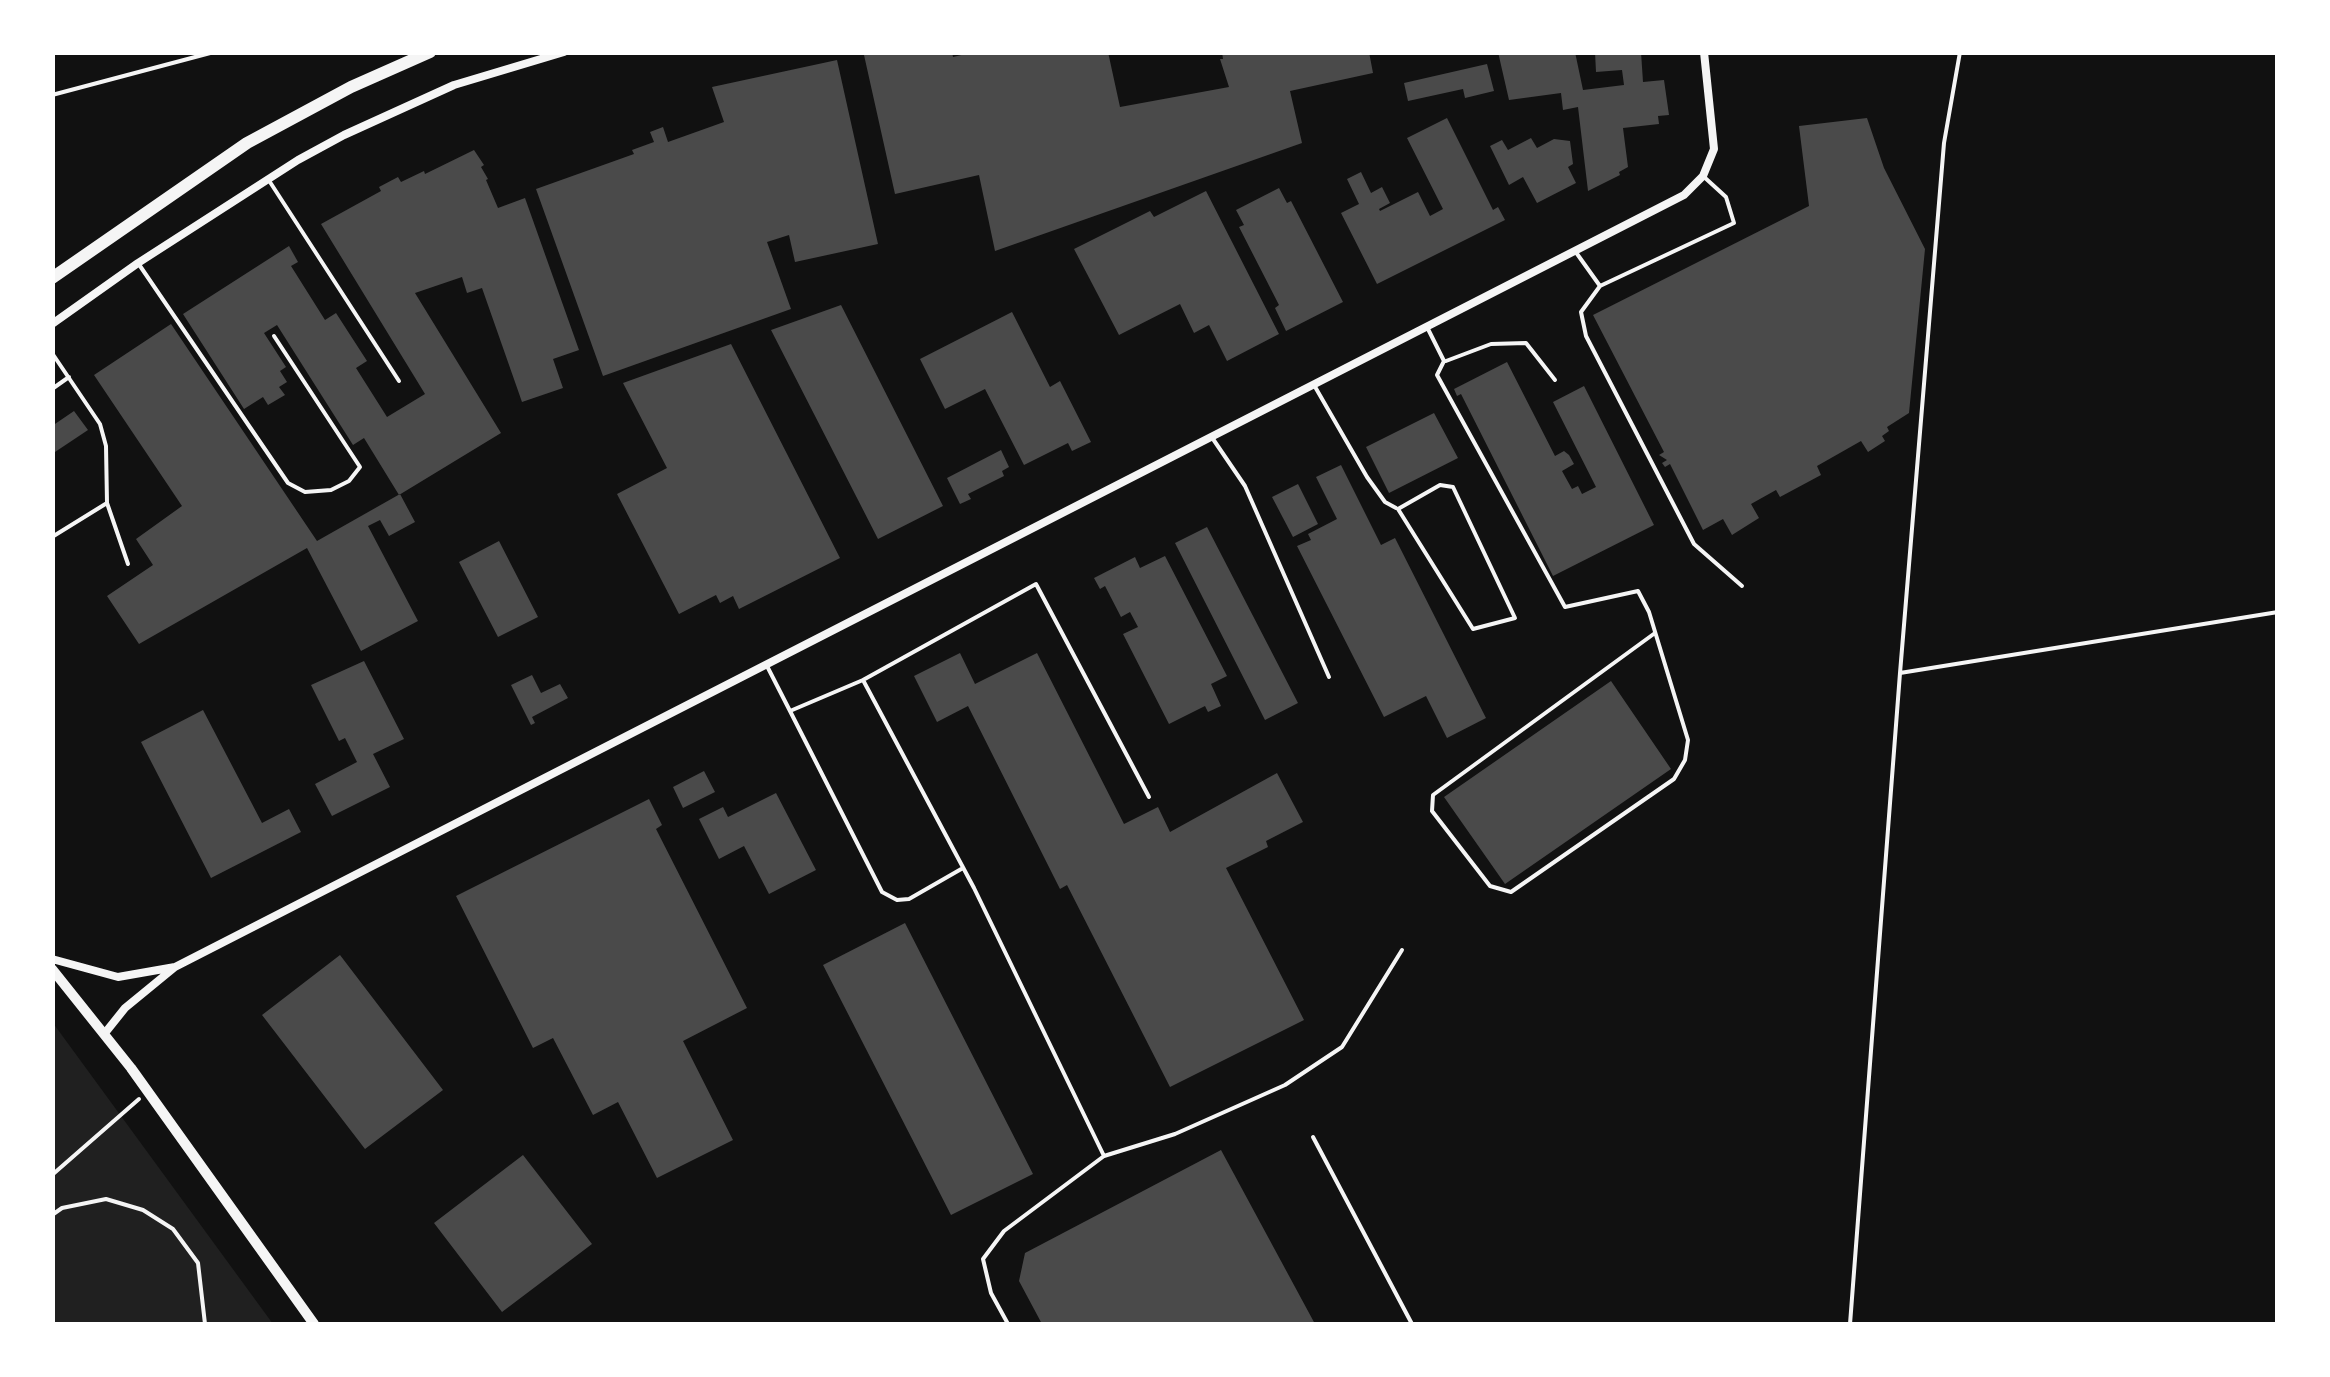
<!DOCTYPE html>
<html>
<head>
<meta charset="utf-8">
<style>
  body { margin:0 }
  #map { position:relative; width:2330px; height:1377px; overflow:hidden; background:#111; font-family:Inter,sans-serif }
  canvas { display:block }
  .frame { position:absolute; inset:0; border:55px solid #fff; pointer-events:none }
</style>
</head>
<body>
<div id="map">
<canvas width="2330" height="1377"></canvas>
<div class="frame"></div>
</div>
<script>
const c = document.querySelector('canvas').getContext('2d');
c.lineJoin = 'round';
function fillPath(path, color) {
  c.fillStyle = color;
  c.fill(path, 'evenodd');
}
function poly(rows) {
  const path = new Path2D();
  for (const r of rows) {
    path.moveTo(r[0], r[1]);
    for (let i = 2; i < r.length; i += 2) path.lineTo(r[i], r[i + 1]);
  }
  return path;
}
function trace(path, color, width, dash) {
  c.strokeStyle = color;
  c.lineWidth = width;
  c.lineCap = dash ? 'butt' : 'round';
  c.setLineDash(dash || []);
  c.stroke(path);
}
fillPath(poly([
  [53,1023,273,1324,53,1324]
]), '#202020');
fillPath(poly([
  [875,52,952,52,953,57,974,52,1108,52,1120,107,1229,87,1220,59,1223,59,1222,52,1369,52,1373,73,1290,91,1302,143,995,251,979,175,895,194,864,55],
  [1498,52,1575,52,1583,90,1624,85,1622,70,1596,72,1595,52,1641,52,1643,82,1664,80,1669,115,1658,116,1659,124,1623,128,1628,167,1619,172,1620,175,1588,191,1578,107,1563,110,1561,93,1509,100],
  [837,60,878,244,795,262,789,235,767,242,791,309,603,376,536,189,634,154,632,150,654,142,650,132,663,127,668,142,724,122,712,87],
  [1487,64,1494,91,1465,98,1463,89,1408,101,1404,83],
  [1447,118,1493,210,1498,207,1505,220,1377,284,1341,213,1359,204,1347,179,1361,172,1371,193,1382,187,1390,203,1379,209,1380,211,1418,192,1430,216,1443,209,1407,138],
  [1867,118,1884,168,1925,249,1909,413,1887,427,1889,431,1882,436,1885,441,1868,452,1861,441,1817,466,1821,475,1780,497,1776,490,1751,504,1759,518,1732,535,1723,519,1703,530,1670,464,1665,467,1662,463,1667,460,1659,455,1664,452,1593,315,1809,206,1799,126],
  [1531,138,1537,148,1554,139,1570,141,1573,164,1568,167,1576,183,1537,203,1523,177,1509,185,1490,146,1502,140,1508,150],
  [474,150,484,165,481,167,488,179,486,180,498,208,525,198,579,350,553,359,563,388,522,402,482,288,467,293,462,277,415,293,501,433,399,495,364,438,353,445,277,325,264,333,286,367,280,371,287,382,279,387,285,395,268,405,263,397,244,409,183,314,289,246,298,262,291,266,325,320,336,313,367,361,356,368,387,417,425,394,321,224,381,191,379,187,398,177,401,182,424,171,425,174],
  [1279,188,1287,203,1291,201,1343,302,1286,331,1275,308,1279,305,1239,227,1244,225,1236,210],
  [1206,191,1279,334,1227,361,1209,325,1194,333,1180,304,1119,335,1074,249,1150,211,1154,217],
  [841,305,943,506,878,539,771,330],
  [1012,312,1050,387,1060,381,1091,442,1072,451,1068,443,1024,465,985,389,945,409,920,359],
  [171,324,317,541,400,494,415,522,389,536,380,520,368,526,418,621,361,651,307,548,139,644,107,596,153,565,136,539,182,506,94,375],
  [731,344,840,558,739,609,733,596,720,603,716,595,679,614,617,494,667,468,623,383],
  [1507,362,1555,456,1564,451,1569,455,1574,464,1562,471,1572,489,1578,486,1582,494,1596,487,1553,402,1584,386,1654,525,1553,576,1461,394,1457,396,1454,389],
  [74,411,88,430,52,454,52,426],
  [1434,413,1458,458,1389,493,1366,447],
  [1001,450,1009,467,1002,471,1004,476,968,494,971,499,960,504,947,478],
  [1341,465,1381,545,1395,538,1486,718,1447,738,1426,696,1384,717,1297,546,1311,540,1308,534,1337,519,1316,477],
  [1298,484,1318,524,1293,537,1272,497],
  [1207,527,1298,703,1265,720,1175,543],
  [499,541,538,617,498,637,459,562],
  [1165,556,1227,676,1211,684,1221,706,1208,712,1205,706,1169,724,1123,634,1138,627,1130,612,1121,617,1105,586,1100,589,1094,578,1135,557,1140,568],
  [960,653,975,684,1037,653,1124,824,1158,807,1170,832,1277,773,1303,822,1266,841,1268,847,1226,868,1304,1020,1170,1087,1067,885,1060,889,968,706,937,722,914,676],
  [364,661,404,739,373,754,390,787,332,816,315,784,357,762,345,738,339,741,311,685],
  [532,675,541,693,560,684,568,698,532,717,535,723,531,725,511,685],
  [1611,681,1671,769,1505,884,1444,797],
  [203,710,262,823,289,809,301,832,211,878,141,742],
  [704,771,715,792,683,808,673,787],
  [776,793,816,870,769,894,744,846,719,859,699,819,723,807,728,817],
  [649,799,662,825,656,829,747,1008,683,1041,733,1140,657,1178,618,1102,593,1115,553,1038,533,1048,456,896],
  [905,923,1033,1174,951,1215,823,965],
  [340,955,443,1090,365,1149,262,1015],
  [1221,1150,1315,1324,1042,1324,1019,1281,1025,1253],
  [523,1155,592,1244,502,1312,434,1223]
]), '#4a4a4a');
trace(poly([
  [52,95,214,52],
  [1900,673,1944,143,1960,52],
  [52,1175,139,1099],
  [52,1215,62,1208,106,1199,143,1210,173,1229,198,1263,205,1324],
  [1850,1324,1900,673,2278,612]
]), '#f5f5f5', 4);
trace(poly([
  [268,179,399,381],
  [1575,251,1600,286,1734,223,1726,197,1703,176],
  [138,263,288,483,305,492,331,490,349,481,360,467,274,336],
  [1600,286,1581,312,1586,336,1694,544,1742,586],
  [1427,327,1444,361,1437,375,1565,607,1638,591,1649,612,1688,740,1685,760,1674,779,1511,892,1490,886,1432,811,1433,795,1655,633],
  [52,353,100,424,106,446,107,503,128,564],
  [1446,361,1491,344,1526,343,1555,380],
  [1314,385,1367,477,1385,502,1396,508],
  [52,389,69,377],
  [1213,439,1245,486,1329,677],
  [1440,485,1453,487,1515,618,1473,629,1398,509,1440,485],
  [52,537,107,503],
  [767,666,790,711,863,680,974,888,1104,1156,1004,1231,983,1259,991,1293,1008,1324],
  [863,680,1036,584,1149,797],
  [790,711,882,892,897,900,909,899,963,868],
  [1313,1137,1412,1324],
  [1104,1156,1175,1134,1285,1085,1342,1047,1402,950]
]), '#f5f5f5', 4);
trace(poly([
  [52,324,138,263,298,160,344,135,454,85,564,52],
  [52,959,118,977,175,967,125,1008,105,1033],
  [175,967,1684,195,1703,176,1714,149,1704,52]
]), '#f5f5f5', 8);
trace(poly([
  [52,969,131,1068,314,1324]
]), '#f5f5f5', 10);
trace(poly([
  [52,278,247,143,351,87,430,52]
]), '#f5f5f5', 12);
</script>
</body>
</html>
